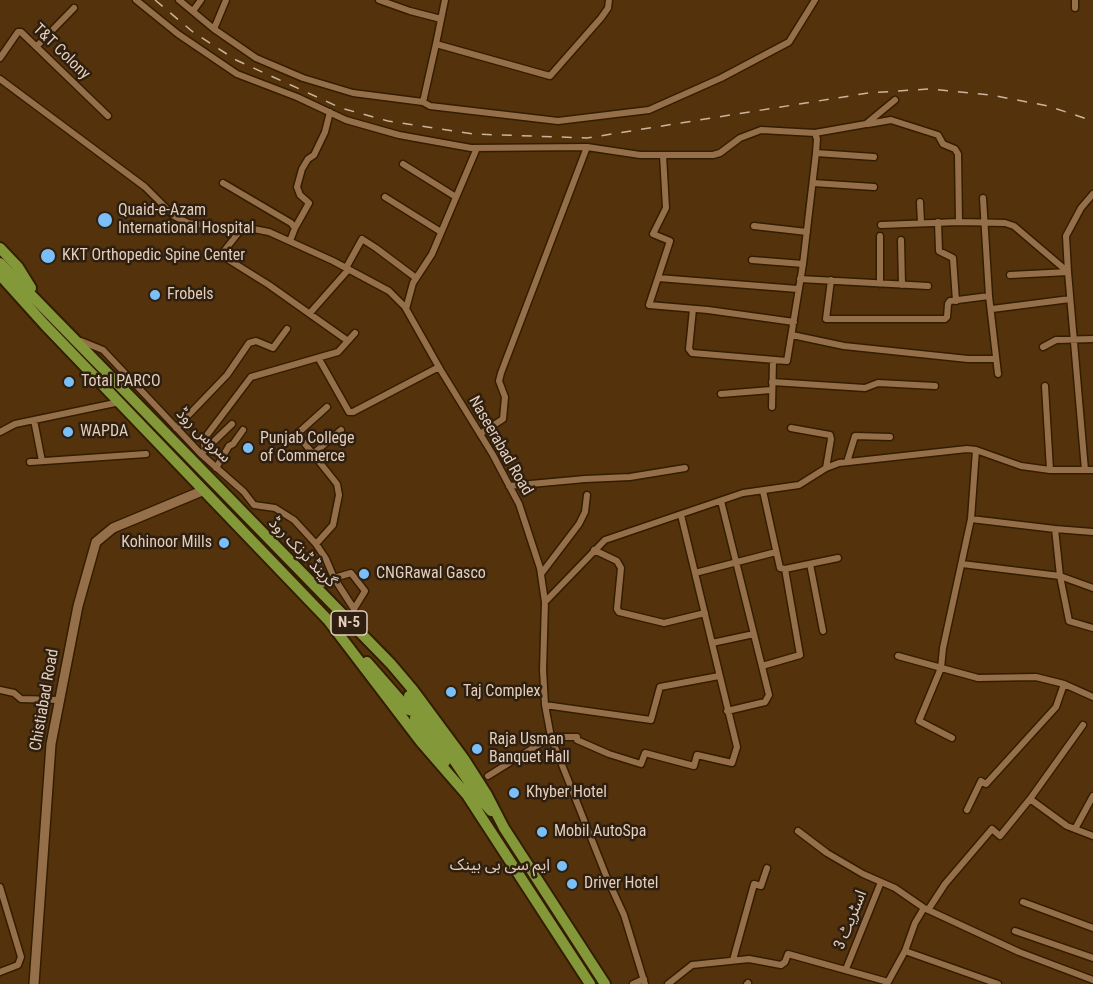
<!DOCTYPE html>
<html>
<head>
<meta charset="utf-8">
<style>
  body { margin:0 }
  canvas { display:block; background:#54330c }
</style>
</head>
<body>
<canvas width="1093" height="984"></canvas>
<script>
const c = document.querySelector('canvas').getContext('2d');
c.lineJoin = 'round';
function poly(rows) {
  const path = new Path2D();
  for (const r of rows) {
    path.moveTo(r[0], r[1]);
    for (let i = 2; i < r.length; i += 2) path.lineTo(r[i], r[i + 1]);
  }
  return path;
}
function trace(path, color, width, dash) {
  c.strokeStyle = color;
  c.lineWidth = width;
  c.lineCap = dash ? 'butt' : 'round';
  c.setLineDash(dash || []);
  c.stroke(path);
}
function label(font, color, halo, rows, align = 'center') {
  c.font = font + ' "Roboto Condensed","Noto Sans Arabic",sans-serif';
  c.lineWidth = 5;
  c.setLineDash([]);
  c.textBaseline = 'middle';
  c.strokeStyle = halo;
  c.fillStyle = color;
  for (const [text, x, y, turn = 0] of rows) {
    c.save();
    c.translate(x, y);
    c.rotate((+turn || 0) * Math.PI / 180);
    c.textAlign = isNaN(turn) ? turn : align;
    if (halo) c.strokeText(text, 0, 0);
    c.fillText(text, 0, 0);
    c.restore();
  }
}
const minor = poly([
  [136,0,178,34,237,74,297,97,346,120,399,135,471,148,587,147,640,155,713,155,720,153,740,138,761,130,815,133,866,124,895,100],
  [179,0,214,29,256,58,303,78,353,93,423,102,430,106,558,121,649,110,721,78,789,42,815,0],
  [379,0,410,11,441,19],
  [1075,8,1075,0],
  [193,11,201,0],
  [214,29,226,0],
  [436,44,445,0],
  [37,46,74,8],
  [0,58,18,32,21,32,108,116],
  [0,79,145,187,174,216,188,223,220,227,243,227,269,232,333,261,389,291,405,307,440,369,493,455,519,504,540,568,545,602,543,670,545,705,551,737,607,878,624,915,645,984],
  [423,102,436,44,550,76,601,18,608,8,609,0],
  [868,124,891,120,938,135,943,144,955,149,958,154,959,222],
  [816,153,874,157],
  [663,155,666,208,653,234,670,241,649,305,708,310,794,322],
  [403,164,456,197],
  [223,183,291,223,295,228,290,241],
  [813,183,874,187],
  [385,197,441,232],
  [983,198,989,296,998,374],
  [920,202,921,223],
  [938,222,939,251,953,258,956,301],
  [881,225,959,222,1005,223,1014,226,1068,272,1085,470],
  [754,226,807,232],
  [243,227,221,255,269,285,348,341],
  [295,228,309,203,300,195,297,187,302,169,308,159,314,155,325,132,330,112],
  [901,240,902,285],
  [752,260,803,264],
  [346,268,362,239,376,248,416,278],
  [1010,275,1068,272,1066,236,1081,208,1093,194],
  [658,278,798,289],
  [800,279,928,286],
  [831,280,826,319,945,319,947,317,948,304,950,301,989,296],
  [880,284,880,236],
  [406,309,413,283,432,254,477,148],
  [693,309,689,349,692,353,787,361,803,264,816,153,817,139,815,133],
  [992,309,1070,299],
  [310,313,348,270],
  [792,335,844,346,968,359,996,359],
  [81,341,103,350,201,454,244,492,254,505,275,508,294,520,316,544,326,559,334,578,354,609,365,591,351,573,334,578,315,588],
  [1043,347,1056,340,1093,339],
  [319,359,349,412,353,412,439,367],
  [772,382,865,388,878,383,935,386],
  [1045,386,1050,470],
  [721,394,771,390],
  [772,407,773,360],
  [34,420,42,461],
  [176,428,227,375,249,343,256,341,273,348,287,329],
  [791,428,830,435,831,439,826,468],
  [0,432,15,424,120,402],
  [480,434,503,419,505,397,499,381,501,373,587,147],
  [205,450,232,424],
  [201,454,205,450,204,444,207,435,251,377,338,352,355,333],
  [313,454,341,430],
  [30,462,146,454],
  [847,462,855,436,890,437],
  [216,468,229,446,233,444,243,430],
  [509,486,585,479,630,477,685,468],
  [763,491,780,568,785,569,838,558],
  [721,501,769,695,765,702,727,711],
  [971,519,1055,529,1093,532],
  [1055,529,1060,576,1069,621,1093,628],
  [316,544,333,525,339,495,337,484,297,434,327,407],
  [594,550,617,561,621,568,617,609,619,612,664,623,705,613],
  [810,564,823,631],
  [962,564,1060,576,1093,588],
  [695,573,776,552],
  [541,574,579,524,585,512,587,495],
  [545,602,605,540,743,493,799,485,826,468,839,463,967,449,976,450,1021,466,1050,470,1093,470],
  [712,643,754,634],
  [898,656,978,678,1036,677,1064,684],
  [762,666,800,655,785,569],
  [0,690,14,693,21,699,58,700],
  [545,705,651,720,660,687,719,676],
  [952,738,919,721,941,668,943,648,971,519,976,450],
  [488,776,551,737,577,737,577,740,609,754,641,764,645,753,694,766,697,755,732,763,737,747,681,515],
  [1030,799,1067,826,1093,836],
  [967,810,981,781,986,784,1056,707,1064,684,1093,697],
  [1075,829,1093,796],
  [798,831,827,853,863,874,895,888,924,908,1019,952,1093,980],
  [0,887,21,957,18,965,0,972],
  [1023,902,1093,928],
  [928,910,945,884,992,829,1000,836,1030,799,1083,725],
  [1015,931,1093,958],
  [905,951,915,923,924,908],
  [733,960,754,884,761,886,767,868],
  [846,969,881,882],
  [633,984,644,979],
  [668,984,692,965,749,959,781,965,785,962,788,954,888,982,905,951,998,984],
  [747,984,748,983]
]);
const secondary = poly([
  [34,984,51,744,78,606,96,542,113,528,202,491]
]);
const trunk = poly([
  [0,248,18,267,31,288],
  [0,263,391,664,413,690,464,759,487,795,504,828,605,984],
  [0,275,45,325,328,620,421,742,467,795,590,984],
  [367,662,409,710,412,711,416,709,416,705,409,696],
  [445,762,415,718,417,713,422,713,481,800,491,811]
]);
trace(minor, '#341c01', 9);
trace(secondary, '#341c01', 12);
trace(trunk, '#341c01', 14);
trace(minor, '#946f4a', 6);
trace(secondary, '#946f4a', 9);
trace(trunk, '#839838', 10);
trace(poly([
  [155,0,193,32,236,60,341,108,388,121,474,134,587,138,868,93,929,89,991,95,1048,106,1093,121]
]), '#cbb49d', 1.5, [10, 10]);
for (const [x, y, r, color] of [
  [105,220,8,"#7abff8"],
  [48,256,8,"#7abff8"],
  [155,295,6,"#7abff8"],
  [69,382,6,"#7abff8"],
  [68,432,6,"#7abff8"],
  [248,448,6,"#7abff8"],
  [224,543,6,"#7abff8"],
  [364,574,6,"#7abff8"],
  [451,692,6,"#7abff8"],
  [477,749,6,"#7abff8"],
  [514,793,6,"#7abff8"],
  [542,832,6,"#7abff8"],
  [562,866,6,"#7abff8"],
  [572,884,6,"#7abff8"]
]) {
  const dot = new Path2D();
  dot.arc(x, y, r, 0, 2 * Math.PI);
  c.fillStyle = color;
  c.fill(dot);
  trace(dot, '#2e1f10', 2);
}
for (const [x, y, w] of [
  [349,623,36]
]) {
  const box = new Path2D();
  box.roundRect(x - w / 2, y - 12, w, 24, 4.5);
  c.fillStyle = '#2e1f10';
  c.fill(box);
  trace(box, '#e3cebb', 1.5);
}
label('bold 15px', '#e3cebb', null, [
  ["N-5",349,623]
]);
label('16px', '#e3cebb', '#2e1f10', [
  ["T&T Colony",61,52,44],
  ["سروس روڈ",203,436,45],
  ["Naseerabad Road",500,446,60],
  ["گرینڈ ٹرنک روڈ",302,553,46],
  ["Chistiabad Road",45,700,-80],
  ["اسٹریٹ 3",851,920,-68]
]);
label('16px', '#e3cebb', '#2e1f10', [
  ["Quaid-e-Azam",118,211],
  ["International Hospital",118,229],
  ["KKT Orthopedic Spine Center",62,256],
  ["Frobels",167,295],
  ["Total PARCO",81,382],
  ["WAPDA",80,432],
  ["Punjab College",260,439],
  ["of Commerce",260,457],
  ["Kohinoor Mills",212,543,"right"],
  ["CNGRawal Gasco",376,574],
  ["Taj Complex",463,692],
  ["Raja Usman",489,740],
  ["Banquet Hall",489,758],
  ["Khyber Hotel",526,793],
  ["Mobil AutoSpa",554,832],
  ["ایم سی بی بینک",550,866,"right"],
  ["Driver Hotel",584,884]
], 'left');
</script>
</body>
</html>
